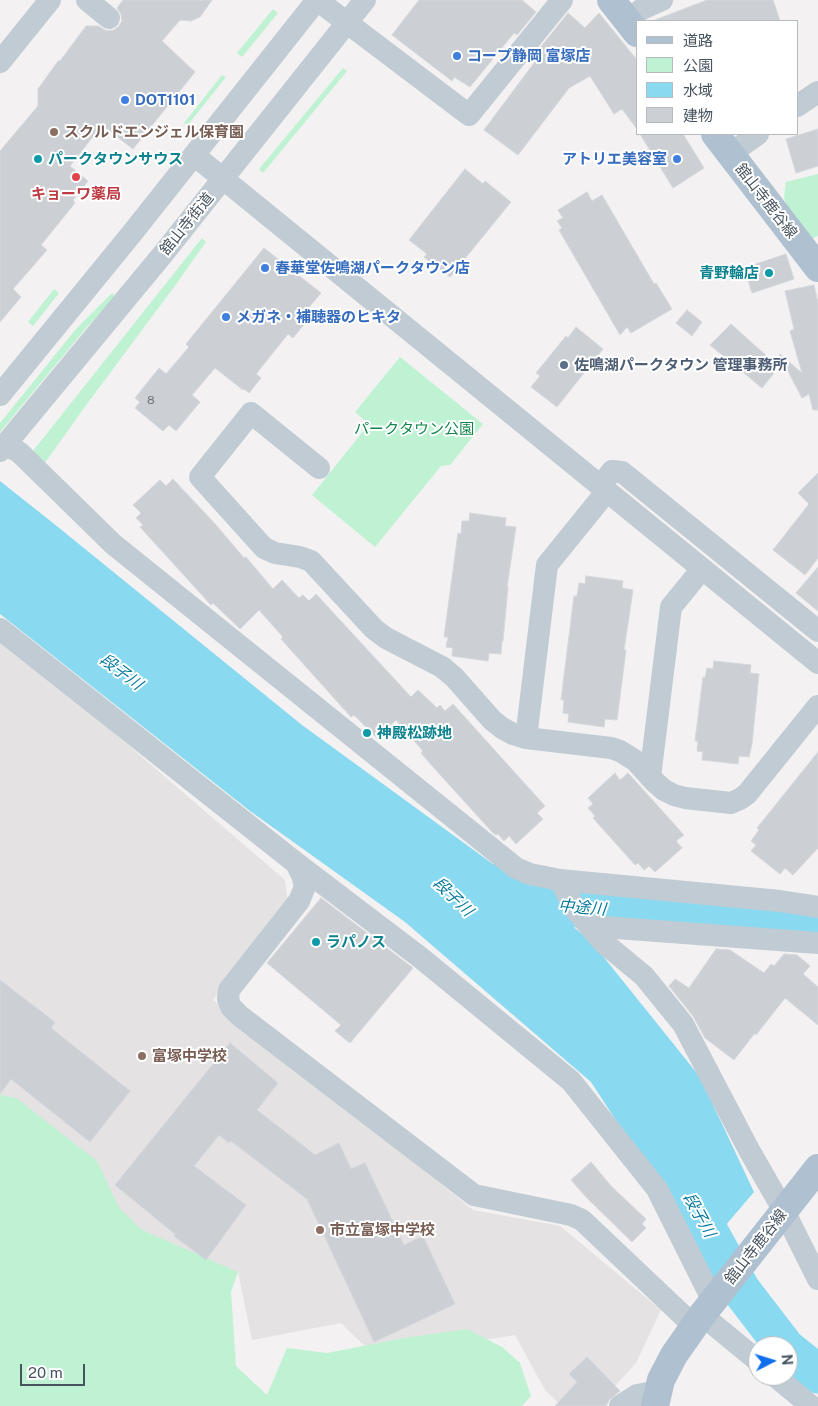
<!DOCTYPE html>
<html>
<head>
<meta charset="utf-8">
<style>
  body { margin:0 }
  #map { position:relative; width:818px; height:1406px; overflow:hidden; background:#f3f1f1; font-family:"Public Sans","Noto Sans JP",sans-serif }
  canvas { display:block }
  .legend { position:absolute; left:636px; top:20px; width:162px; height:115px; box-sizing:border-box; background:#fff; border:1px solid #b5bbbf; margin:0; padding:6px 9px; list-style:none; font-size:15px; color:#47545f }
  .legend li { display:flex; align-items:center; gap:10px; height:25px }
  .legend b { width:25px; border:1px solid #b5bbbf }
  .north { position:absolute; left:748px; top:1336px; width:50px; height:50px; box-sizing:border-box; background:#fff; border:1px solid #b5bbbf; border-radius:50%; rotate:85deg; font-size:14px; font-weight:700; line-height:20px; text-align:center; color:#47545f }
  .north::after { content:''; display:block; margin:auto; width:18px; height:22px; background:#116fed; clip-path:polygon(50% 0,100% 100%,50% 72%,0 100%) }
  .scale { position:absolute; left:20px; top:1364px; width:65px; height:22px; box-sizing:border-box; border:2px solid #47545f; border-top:0; padding-left:6px; font-size:15px; line-height:18px; white-space:nowrap; color:#47545f; -webkit-text-stroke:4px #fff; paint-order:stroke }
</style>
</head>
<body>
<div id="map">
<canvas width="818" height="1406"></canvas>
<ul class="legend">
<li><b style="height:6px;background:#afc0d0"></b>道路</li>
<li><b style="height:14px;background:#bef2d2"></b>公園</li>
<li><b style="height:14px;background:#89daf0"></b>水域</li>
<li><b style="height:14px;background:#ccd0d5"></b>建物</li>
</ul>
<div class="north">N</div>
<div class="scale">20 m</div>
</div>
<script>
const c = document.querySelector('canvas').getContext('2d');
c.lineJoin = 'round';
function fillPath(path, color) {
  c.fillStyle = color;
  c.fill(path, 'evenodd');
}
function poly(rows) {
  const path = new Path2D();
  for (const r of rows) {
    path.moveTo(r[0], r[1]);
    for (let i = 2; i < r.length; i += 2) path.lineTo(r[i], r[i + 1]);
  }
  return path;
}
function trace(path, color, width, dash) {
  c.strokeStyle = color;
  c.lineWidth = width;
  c.lineCap = dash ? 'butt' : 'round';
  c.setLineDash(dash || []);
  c.stroke(path);
}
function label(font, color, halo, rows, align = 'center') {
  c.font = font + ' "Public Sans","Noto Sans JP",sans-serif';
  c.lineWidth = 4;
  c.setLineDash([]);
  c.textBaseline = 'middle';
  c.strokeStyle = halo;
  c.fillStyle = color;
  for (const [text, x, y, turn = 0] of rows) {
    c.save();
    c.translate(x, y);
    c.rotate((+turn || 0) * Math.PI / 180);
    c.textAlign = isNaN(turn) ? turn : align;
    if (halo) c.strokeText(text, 0, 0);
    c.fillText(text, 0, 0);
    c.restore();
  }
}
fillPath(poly([
  [0,635,285,880,288,904,213,1000,473,1210,560,1226,661,1310,636,1363,597,1406,562,1406,545,1390,515,1335,377,1358,341,1323,252,1340,238,1272,124,1249,0,1113]
]), '#e4e2e2');
fillPath(poly([
  [273,9,278,13,242,57,237,53],
  [343,68,347,71,263,173,259,169],
  [222,75,226,77,187,126,184,123],
  [818,174,818,236,805,242,791,215,784,198,786,182],
  [202,238,206,242,174,287,84,408,44,464,33,451],
  [54,289,59,293,33,326,28,322],
  [112,293,116,297,87,327,0,432,0,423,17,402,76,329],
  [400,357,483,424,450,465,441,466,375,547,312,495,369,424,355,412],
  [0,1095,16,1098,97,1161,119,1208,142,1230,238,1272,231,1292,236,1366,267,1395,287,1348,327,1353,405,1338,467,1329,502,1347,520,1363,531,1396,522,1406,0,1406]
]), '#bef2d2');
fillPath(poly([
  [0,481,53,523,302,725,497,867,590,940,700,1077,754,1192,702,1253,591,1082,405,922,250,811,0,614]
]), '#89daf0');
trace(poly([
  [496,883,535,904,818,930],
  [688,1194,741,1290,784,1346],
  [788,1350,818,1374]
]), '#89daf0', 39);
const building = poly([
  [123,0,212,0,200,17,191,21,180,20,162,41,195,72,133,149,102,125,70,166,88,181,73,200,75,203,41,245,47,250,13,289,21,297,0,322,0,151,38,106,38,89,58,61,60,61,86,26,98,26,107,31,114,30,119,26,122,21,121,14,117,8,123,0],
  [419,0,522,0,536,12,517,35,514,33,470,87,454,77,452,81,392,35,419,0],
  [707,0,773,0,780,21,655,21,655,20,707,0],
  [568,13,585,28,599,13,637,60,637,129,622,109,614,114,590,76,569,88,518,155,484,130,540,55,536,53,568,13],
  [818,129,818,166,796,173,786,139,818,129],
  [640,134,683,134,704,168,673,188,640,134],
  [465,169,483,184,485,181,511,202,450,277,424,257,427,254,409,240,465,169],
  [587,192,592,201,602,195,654,284,656,283,672,309,631,333,627,327,620,335,559,230,562,228,557,221,563,218,558,210,587,192],
  [264,248,321,293,300,318,305,323,293,338,288,334,256,374,261,378,249,393,244,389,243,390,215,368,192,395,200,402,176,431,169,425,163,431,135,408,140,402,135,398,159,368,166,374,189,347,186,344,264,248],
  [786,254,794,279,752,293,744,268,786,254],
  [814,285,818,303,818,410,813,410,809,394,802,398,779,354,780,354,802,373,790,331,794,329,785,291,814,285],
  [687,310,702,322,692,336,676,323,687,310],
  [731,324,779,367,762,388,710,345,731,324],
  [576,327,603,349,557,407,531,387,540,376,536,373,566,336,568,338,576,327],
  [818,473,818,558,805,575,773,550,809,504,798,493,818,473],
  [173,479,216,525,244,558,246,557,273,589,282,580,299,598,303,595,309,601,316,594,411,697,418,690,437,708,440,705,445,711,453,704,545,806,537,813,543,819,516,844,509,836,504,841,498,834,496,835,493,833,434,768,421,753,423,751,396,720,377,738,354,715,351,717,281,639,283,637,259,610,240,629,213,603,211,605,140,527,143,525,136,518,141,513,133,505,160,480,166,486,173,479],
  [470,513,506,518,505,526,516,527,507,587,508,587,503,641,502,641,501,654,489,653,488,661,452,656,453,648,446,647,448,637,444,637,458,533,461,534,462,521,469,521,470,513],
  [818,567,818,611,796,593,818,567],
  [586,576,623,581,622,588,633,590,624,650,626,650,617,720,605,719,604,727,568,722,569,714,563,713,564,700,561,700,574,596,577,596,579,583,585,584,586,576],
  [714,661,751,665,750,673,759,674,752,744,749,757,739,756,738,764,702,760,703,752,697,751,698,741,695,741,703,677,705,678,707,668,713,669,714,661],
  [818,752,818,848,793,875,785,868,780,874,751,851,756,845,751,841,759,830,757,828,818,752],
  [615,773,620,780,628,773,684,835,676,841,682,848,655,872,649,866,644,870,638,863,635,865,593,818,595,816,588,808,593,804,588,798,615,773],
  [321,898,413,968,350,1043,335,1031,341,1025,267,963,321,898],
  [716,949,730,950,764,973,771,964,774,966,784,954,797,955,810,966,803,974,818,987,818,1025,785,998,756,1035,755,1033,734,1060,705,1038,693,1016,669,986,675,979,689,988,716,949],
  [0,980,55,1022,51,1028,130,1091,90,1142,11,1079,0,1094,0,980],
  [230,1043,278,1083,257,1110,315,1155,339,1143,351,1169,365,1163,404,1245,423,1236,455,1304,374,1342,307,1199,231,1141,229,1143,219,1135,194,1166,246,1205,206,1260,174,1236,175,1234,115,1185,230,1043],
  [591,1162,611,1186,646,1219,642,1224,646,1228,632,1242,586,1197,571,1180,591,1162],
  [587,1357,620,1391,609,1400,606,1406,555,1406,577,1382,569,1374,587,1357]
]);
fillPath(building, '#ccd0d5');
trace(building, '#d4d7dc', 1);
trace(poly([
  [87,0,109,18],
  [317,0,469,115,562,0],
  [627,20,642,9,662,0],
  [0,62,50,0],
  [797,106,818,92],
  [730,154,758,134],
  [194,155,818,663],
  [0,395,133,232,317,0],
  [5,445,19,452,113,544,516,868,530,874,560,880,780,901,818,907],
  [0,451,163,254,365,0],
  [319,468,251,413,200,477,264,548,275,553,300,557,311,561,374,629,386,638,442,667,454,677,492,720,502,728,513,734,526,738,611,748,620,751,636,761,655,782,664,790,674,795,685,798,731,803,740,799,747,794,818,706],
  [600,486,612,471,622,472,818,631],
  [0,629,296,863,421,958,571,1081,657,1189,713,1301],
  [526,738,547,565,607,491],
  [650,777,671,607,702,569],
  [296,863,302,875,305,886,302,894,299,901,229,990,228,999,231,1007,240,1016,474,1195,571,1215,582,1220,694,1326],
  [560,880,575,909,604,943,644,976,683,1024,749,1150,784,1211,818,1279],
  [590,926,818,943],
  [702,1315,758,1361],
  [775,1376,811,1406],
  [620,1406,637,1395,659,1391]
]), '#c1cbd3', 22);
trace(poly([
  [611,0,637,33],
  [715,134,818,268],
  [655,1406,661,1380,674,1355,702,1315,818,1168]
]), '#afc0d0', 28);
for (const [x, y, r, color] of [
  [457,56,5,"#3f7fe0"],
  [125,100,5,"#3f7fe0"],
  [54,132,5,"#8d6e63"],
  [38,159,5,"#0f9aa8"],
  [677,159,5,"#3f7fe0"],
  [76,177,5,"#e0444e"],
  [265,268,5,"#3f7fe0"],
  [769,273,5,"#0f9aa8"],
  [226,317,5,"#3f7fe0"],
  [564,365,5,"#5c6f8a"],
  [367,733,5,"#0f9aa8"],
  [316,942,5,"#0f9aa8"],
  [142,1056,5,"#8d6e63"],
  [320,1230,5,"#8d6e63"]
]) {
  const dot = new Path2D();
  dot.arc(x, y, r, 0, 2 * Math.PI);
  c.fillStyle = color;
  c.fill(dot);
  trace(dot, '#fff', 2);
}
label('12px', '#68737c', null, [
  ["8",151,400]
]);
label('bold 15px', '#366cbe', '#fff', [
  ["コープ静岡 富塚店",467,56],
  ["DOT1101",135,100],
  ["アトリエ美容室",667,159,"right"],
  ["春華堂佐鳴湖パークタウン店",275,268],
  ["メガネ・補聴器のヒキタ",236,317]
], 'left');
label('bold 15px', '#785e54', '#fff', [
  ["スクルドエンジェル保育園",64,132],
  ["富塚中学校",152,1056],
  ["市立富塚中学校",330,1230]
], 'left');
label('bold 15px', '#0d838f', '#fff', [
  ["パークタウンサウス",48,159],
  ["青野輪店",759,273,"right"],
  ["神殿松跡地",377,733],
  ["ラパノス",326,942]
], 'left');
label('bold 15px', '#be3a42', '#fff', [
  ["キョーワ薬局",76,194]
]);
label('15px', '#47545f', '#fff', [
  ["舘山寺鹿谷線",766,201,52],
  ["舘山寺街道",187,224,-51],
  ["舘山寺鹿谷線",756,1247,-52]
]);
label('bold 15px', '#4e5e75', '#fff', [
  ["佐鳴湖パークタウン 管理事務所",574,365]
], 'left');
label('15px', '#13864d', '#fff', [
  ["パークタウン公園",414,429]
]);
label('italic 16px', '#087b9c', '#fff', [
  ["段子川",121,672,37],
  ["段子川",453,897,44],
  ["中途川",582,908,5],
  ["段子川",699,1215,61]
]);
</script>
</body>
</html>
